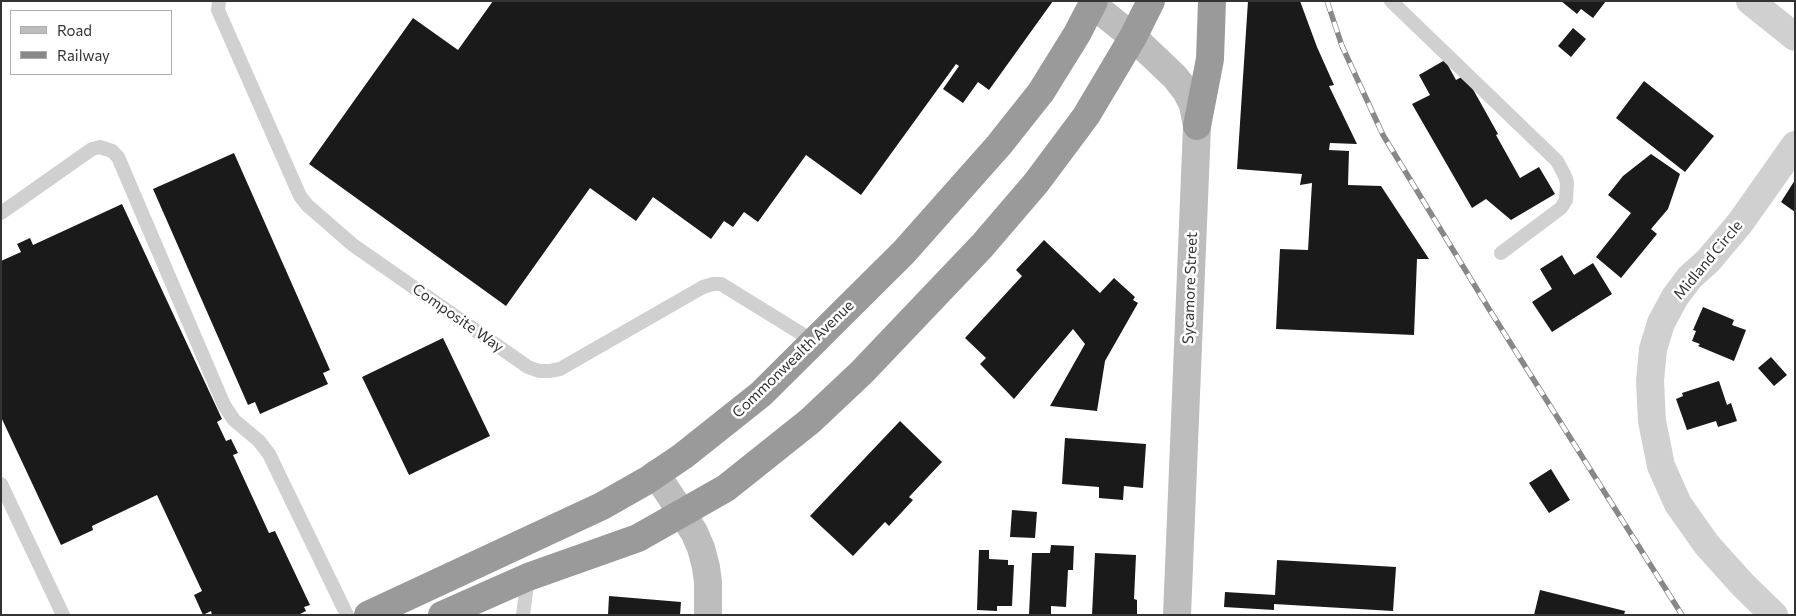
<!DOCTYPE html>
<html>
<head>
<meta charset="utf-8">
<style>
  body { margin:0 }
  #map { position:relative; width:1796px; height:616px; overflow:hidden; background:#fff; font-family:Commissioner,sans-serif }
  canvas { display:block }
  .frame { position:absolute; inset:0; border:2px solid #333; pointer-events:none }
  .legend { position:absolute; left:10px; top:10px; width:162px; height:65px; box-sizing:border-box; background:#fff; border:1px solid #adadad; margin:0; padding:6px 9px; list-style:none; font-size:15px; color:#333 }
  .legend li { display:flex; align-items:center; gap:10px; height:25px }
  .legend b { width:25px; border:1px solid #adadad }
</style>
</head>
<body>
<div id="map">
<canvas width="1796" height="616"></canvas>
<div class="frame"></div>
<ul class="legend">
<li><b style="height:6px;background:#bdbdbd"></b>Road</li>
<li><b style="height:6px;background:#888"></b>Railway</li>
</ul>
</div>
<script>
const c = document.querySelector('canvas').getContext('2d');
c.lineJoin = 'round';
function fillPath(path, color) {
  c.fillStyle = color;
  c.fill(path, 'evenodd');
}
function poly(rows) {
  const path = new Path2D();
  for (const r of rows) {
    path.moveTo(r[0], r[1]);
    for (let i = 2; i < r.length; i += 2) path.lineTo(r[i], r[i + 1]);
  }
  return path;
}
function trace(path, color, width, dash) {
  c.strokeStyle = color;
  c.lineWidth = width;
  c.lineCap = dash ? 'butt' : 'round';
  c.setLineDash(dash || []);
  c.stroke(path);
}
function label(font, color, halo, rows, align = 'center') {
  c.font = font + ' Commissioner,sans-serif';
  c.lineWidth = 5;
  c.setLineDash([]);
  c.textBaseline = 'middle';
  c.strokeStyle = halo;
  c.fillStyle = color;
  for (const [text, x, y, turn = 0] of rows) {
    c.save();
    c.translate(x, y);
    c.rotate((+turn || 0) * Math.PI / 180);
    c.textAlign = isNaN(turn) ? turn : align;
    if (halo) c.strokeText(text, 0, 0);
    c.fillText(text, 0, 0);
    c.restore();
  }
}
fillPath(poly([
  [493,1,1053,1,989,90,978,82,963,103,943,89,959,66,956,64,861,195,806,155,758,222,744,212,733,227,724,221,711,239,653,197,636,221,590,188,506,306,309,164,413,18,458,50],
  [1248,1,1300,1,1317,47,1334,85,1329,86,1357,144,1330,143,1329,150,1349,151,1348,185,1381,186,1429,259,1417,259,1414,335,1276,329,1280,249,1308,250,1312,183,1300,185,1302,174,1237,169],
  [1561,1,1606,1,1593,18,1581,9,1577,14],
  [1573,28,1586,39,1571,57,1558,46],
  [1445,60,1456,80,1465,75,1498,134,1496,135,1520,178,1539,167,1555,194,1511,220,1486,199,1472,208,1412,104,1430,95,1419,75],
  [1644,81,1714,136,1685,172,1616,118],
  [234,153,330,370,323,373,328,384,260,414,255,402,248,405,153,189],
  [1651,154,1680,174,1668,209,1651,229,1657,234,1621,278,1596,257,1631,213,1608,195,1623,176],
  [1795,180,1795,212,1781,202],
  [122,204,222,419,217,422,226,441,231,439,238,453,233,455,269,533,275,531,310,605,304,607,306,611,298,615,212,615,211,611,203,615,194,595,202,591,157,495,92,526,93,530,61,545,1,417,1,261,21,252,17,244,30,238,33,245],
  [1044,240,1100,293,1114,278,1135,297,1133,300,1138,303,1105,361,1097,411,1050,406,1085,344,1073,329,1014,399,980,364,986,358,965,338,1022,276,1016,270],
  [1562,255,1574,275,1593,263,1612,294,1552,332,1532,302,1552,289,1540,269],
  [1703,307,1734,320,1732,325,1746,330,1734,361,1698,346,1700,344,1692,341,1696,331,1693,330],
  [443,338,490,436,409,475,362,377],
  [1771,357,1787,375,1774,386,1758,368],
  [1719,381,1727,405,1731,403,1737,421,1718,427,1716,421,1687,430,1676,399,1683,396,1682,393],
  [900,421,942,462,909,497,913,500,889,526,885,522,853,556,810,516],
  [1065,438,1146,444,1143,488,1124,486,1123,500,1099,498,1099,487,1062,484],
  [1551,469,1570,500,1549,513,1529,483],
  [1012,510,1037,512,1035,538,1010,537],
  [1051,545,1074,546,1073,570,1068,570,1066,607,1051,606,1051,615,1029,614,1032,553,1050,553],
  [979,550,989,550,989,559,1008,560,1008,565,1014,565,1012,606,997,606,997,611,977,610],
  [1095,553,1136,555,1134,599,1137,600,1137,615,1092,615],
  [1277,560,1396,567,1393,611,1274,604,1274,610,1224,607,1225,592,1275,595],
  [1540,590,1625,611,1624,615,1534,615],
  [609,596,681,602,680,615,608,615]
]), '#1a1a1a');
trace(poly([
  [219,1,218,10,300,196,307,205,353,245,528,367,539,371,549,371,560,369,703,287,713,284,721,284,815,342],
  [1391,1,1557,161,1565,176,1567,183,1566,200,1561,208,1501,253],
  [1,213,92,149,100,147,112,151,118,157,224,405,234,420,259,441,269,454,347,615],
  [1,484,63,615],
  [523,615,528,577]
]), '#d0d0d0', 14);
trace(poly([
  [1750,1,1795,37],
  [1774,615,1743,585,1707,545,1678,504,1661,466,1652,421,1650,381,1653,349,1661,323,1675,297,1690,277,1708,261,1740,223,1795,145]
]), '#d0d0d0', 28);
trace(poly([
  [1092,4,1133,37,1175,77,1186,91,1193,105,1197,126,1177,615],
  [656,474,694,532,701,548,706,567,708,582,708,615]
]), '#bdbdbd', 28);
trace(poly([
  [1197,126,1210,59,1212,1],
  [368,615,602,506,646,481,683,456,761,394,904,252,999,145,1041,92,1077,34,1094,1],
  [442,615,528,577,638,538,726,488,810,421,862,372,982,246,1036,183,1086,116,1133,37,1151,1]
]), '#9a9a9a', 28);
const rail = poly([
  [1327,1,1342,46,1383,135,1489,309,1682,615]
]);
trace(rail, '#888', 5.5);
trace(rail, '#fff', 4, [11]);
label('15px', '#333', '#fff', [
  ["Midland Circle",1708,260,-50],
  ["Sycamore Street",1190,288,-88],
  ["Composite Way",458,318,35],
  ["Commonwealth Avenue",793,359,-44]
]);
</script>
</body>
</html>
